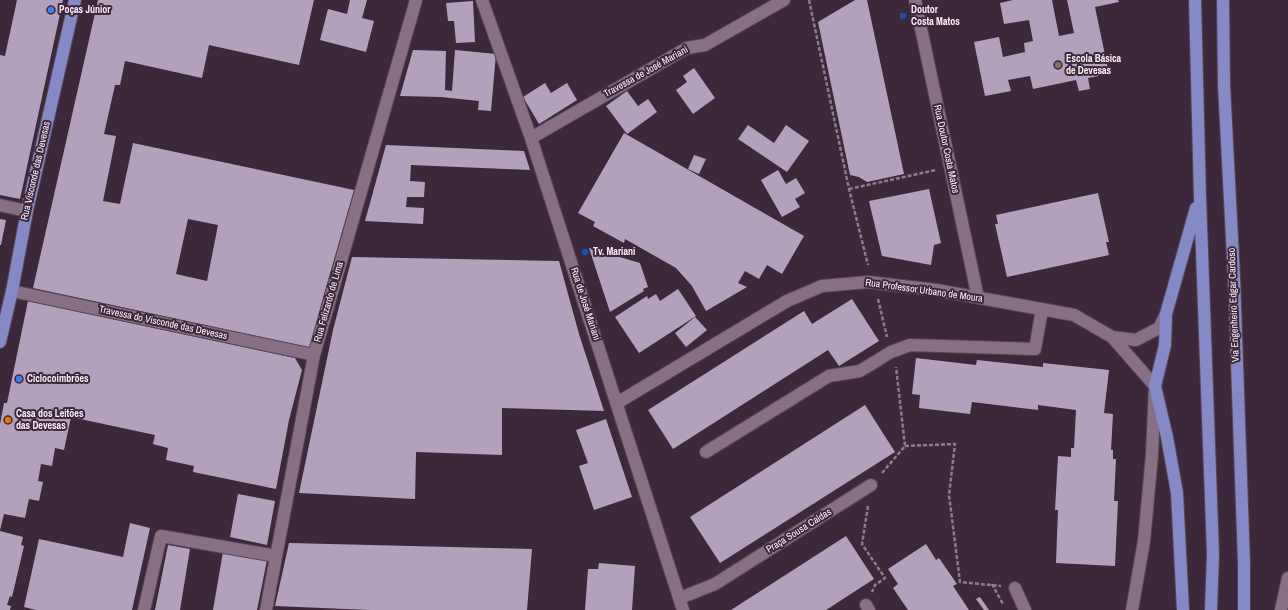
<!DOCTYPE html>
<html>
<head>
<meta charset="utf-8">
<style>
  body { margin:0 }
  canvas { display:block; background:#3d283b }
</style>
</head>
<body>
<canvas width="1288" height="610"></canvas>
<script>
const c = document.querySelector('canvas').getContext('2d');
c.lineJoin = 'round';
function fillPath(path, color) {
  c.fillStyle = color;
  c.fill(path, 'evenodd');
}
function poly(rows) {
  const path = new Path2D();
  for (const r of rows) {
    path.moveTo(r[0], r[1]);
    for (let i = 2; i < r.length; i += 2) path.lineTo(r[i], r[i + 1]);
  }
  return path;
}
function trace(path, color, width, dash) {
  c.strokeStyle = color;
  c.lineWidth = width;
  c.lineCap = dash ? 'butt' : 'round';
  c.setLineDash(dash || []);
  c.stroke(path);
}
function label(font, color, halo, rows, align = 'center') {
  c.font = font + ' "Archivo Narrow",sans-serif';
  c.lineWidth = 4;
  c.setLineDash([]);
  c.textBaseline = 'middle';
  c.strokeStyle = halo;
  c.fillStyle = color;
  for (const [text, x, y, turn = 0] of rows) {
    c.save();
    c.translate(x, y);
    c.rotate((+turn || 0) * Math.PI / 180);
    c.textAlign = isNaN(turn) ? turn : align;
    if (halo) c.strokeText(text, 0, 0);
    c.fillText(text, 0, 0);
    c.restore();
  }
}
fillPath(poly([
  [17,0,63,0,20,199,0,195,0,55,5,56],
  [98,0,314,0,299,65,209,45,202,78,125,61,120,85,115,85,104,134,116,136,103,201,120,204,133,143,354,190,321,305,312,348,33,288],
  [188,219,218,225,207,281,176,274],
  [350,0,367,0,362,18,374,21,366,52,320,40,328,9,347,14],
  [855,0,867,0,904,174,867,182,859,177,850,175,818,22],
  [1013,0,1052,0,1059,36,1074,33,1067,0,1118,0,1119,2,1095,7,1109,74,1088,78,1090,89,1079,91,1076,80,1033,89,1030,76,1008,80,1011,91,985,96,974,42,999,37,1003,57,1025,52,1024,43,1033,41,1029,20,1004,24,1000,3],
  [473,1,475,42,456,43,454,21,448,21,446,3],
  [413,50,446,51,445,90,452,91,455,50,496,54,491,111,478,110,479,101,441,97,400,96],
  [694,68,715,98,693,114,676,90,687,82,683,76],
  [545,83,551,93,567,83,577,100,539,124,523,97],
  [627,91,638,106,648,99,657,112,627,134,606,106],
  [748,125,774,143,786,125,809,141,787,172,738,139],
  [624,133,804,236,782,274,767,265,759,279,745,271,738,283,747,287,706,311,692,286,676,268,625,239,624,243,593,226,595,222,578,213],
  [386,145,524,151,530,170,411,165,410,181,425,182,424,197,407,197,406,207,424,208,423,224,365,221],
  [694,155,706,159,699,174,688,169],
  [778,170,786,184,796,178,805,193,795,199,800,207,782,217,761,180],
  [929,189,941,243,934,245,931,265,882,256,869,201],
  [1098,193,1109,242,1106,242,1109,255,1007,277,995,224,998,224,996,215],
  [0,219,6,220,1,245,0,245],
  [589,248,640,263,648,287,643,289,644,291,610,312],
  [352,257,559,261,579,334,604,411,502,408,502,455,416,452,415,499,299,493,333,330],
  [678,289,696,316,639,353,615,317,647,296,648,299,656,294,660,301],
  [852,299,879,341,839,366,828,350,673,449,648,410,804,311,812,324],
  [28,301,295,358,302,370,289,420,276,489,193,472,194,466,166,460,168,448,153,444,155,435,71,417,64,450,55,448,52,466,41,464,38,481,43,482,39,501,29,499,25,518,4,514,0,530,0,424,4,403,7,403],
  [695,317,707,330,686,347,675,333],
  [916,358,976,365,977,360,1043,367,1043,363,1109,370,1104,413,1113,414,1111,450,1113,450,1113,459,1116,459,1114,501,1118,501,1115,566,1056,563,1058,510,1055,510,1058,456,1071,457,1071,448,1074,448,1076,410,1038,405,1038,410,972,402,970,414,919,408,920,395,912,394],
  [865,405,895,452,720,563,690,517],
  [606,419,632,497,594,510,579,466,588,463,576,430],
  [238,494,275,501,267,545,230,537],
  [130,523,150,528,132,610,36,610,24,607,39,539,123,557],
  [0,531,23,537,21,545,24,546,12,597,10,596,7,605,11,606,10,610,0,610],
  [846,536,874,579,826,610,731,610],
  [289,543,532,549,527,610,370,610,275,606],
  [926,544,936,560,939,558,957,584,953,586,969,610,908,610,893,588,898,584,888,569],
  [168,545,190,549,180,610,155,610],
  [223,552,267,560,257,610,213,610],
  [599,563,635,566,632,610,585,610,588,569,598,569],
  [980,597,989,610,984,610,976,599]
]), '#b3a0bc');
const minor = poly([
  [482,0,531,138,683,610],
  [915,0,978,298],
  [531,138,687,48,705,45,784,0],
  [0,205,27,211],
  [12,291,314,355],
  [1112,337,1136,340,1159,328,1166,314],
  [617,403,787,301,822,286,868,282,936,290,1074,315,1112,337,1155,386,1152,455,1144,541,1132,610],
  [706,452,829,376,860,371,891,352,910,345,1035,349,1042,309],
  [1015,588,1025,610],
  [680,598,715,584,871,485],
  [866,605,869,610],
  [144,610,161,536,276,556],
  [266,610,314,355,416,0],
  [1281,610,1288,578]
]);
const major = poly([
  [1195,0,1200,197,1213,554,1211,610],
  [1223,0,1224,85,1234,277,1244,563,1244,610],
  [0,342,12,291,27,211,75,0],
  [1183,610,1177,493,1167,437,1155,386,1165,345,1166,314,1196,208]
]);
trace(minor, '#584656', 14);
trace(major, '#584656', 14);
trace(poly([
  [809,0,849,189,868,265],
  [849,189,936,170],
  [878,299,887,337],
  [905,446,955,444,949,495,960,582,1001,586],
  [882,473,905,446,896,367],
  [868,506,862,544,885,578,875,585,872,592],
  [992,584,1003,604]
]), '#8e7c8c', 2.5, [4, 2]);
trace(minor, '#886f86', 12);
trace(major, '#8589c5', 12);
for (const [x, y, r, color] of [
  [51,10,4,"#3f7fe0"],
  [903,16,4,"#1a4fb4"],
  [1058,65,4,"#8d6e63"],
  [585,252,4,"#1a4fb4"],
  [19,379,4,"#3f7fe0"],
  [8,420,4,"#e8710a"]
]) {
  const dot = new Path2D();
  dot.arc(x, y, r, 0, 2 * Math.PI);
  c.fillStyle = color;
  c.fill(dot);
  trace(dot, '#3d283b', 1.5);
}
label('bold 10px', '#feeffc', '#3d283b', [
  ["Poças Júnior",59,10],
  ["Doutor",911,10],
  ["Costa Matos",911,22],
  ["Escola Básica",1066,59],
  ["de Devesas",1066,71],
  ["Tv. Mariani",593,252],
  ["Ciclocoimbrões",27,379],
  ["Casa dos Leitões",16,414],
  ["das Devesas",16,426]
], 'left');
label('10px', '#feeffc', '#3d283b', [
  ["Travessa de José Mariani",646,72,-29],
  ["Rua Doutor Costa Matos",946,149,78],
  ["Rua Visconde das Devesas",36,171,-77],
  ["Rua Professor Urbano de Moura",924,291,8],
  ["Rua Felizardo de Lima",329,302,-74],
  ["Rua de José Mariani",585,304,72],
  ["Via Engenheiro Edgar Cardoso",1234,305,-92],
  ["Travessa do Visconde das Devesas",163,323,12],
  ["Praça Sousa Caldas",799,531,-32]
]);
</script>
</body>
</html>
